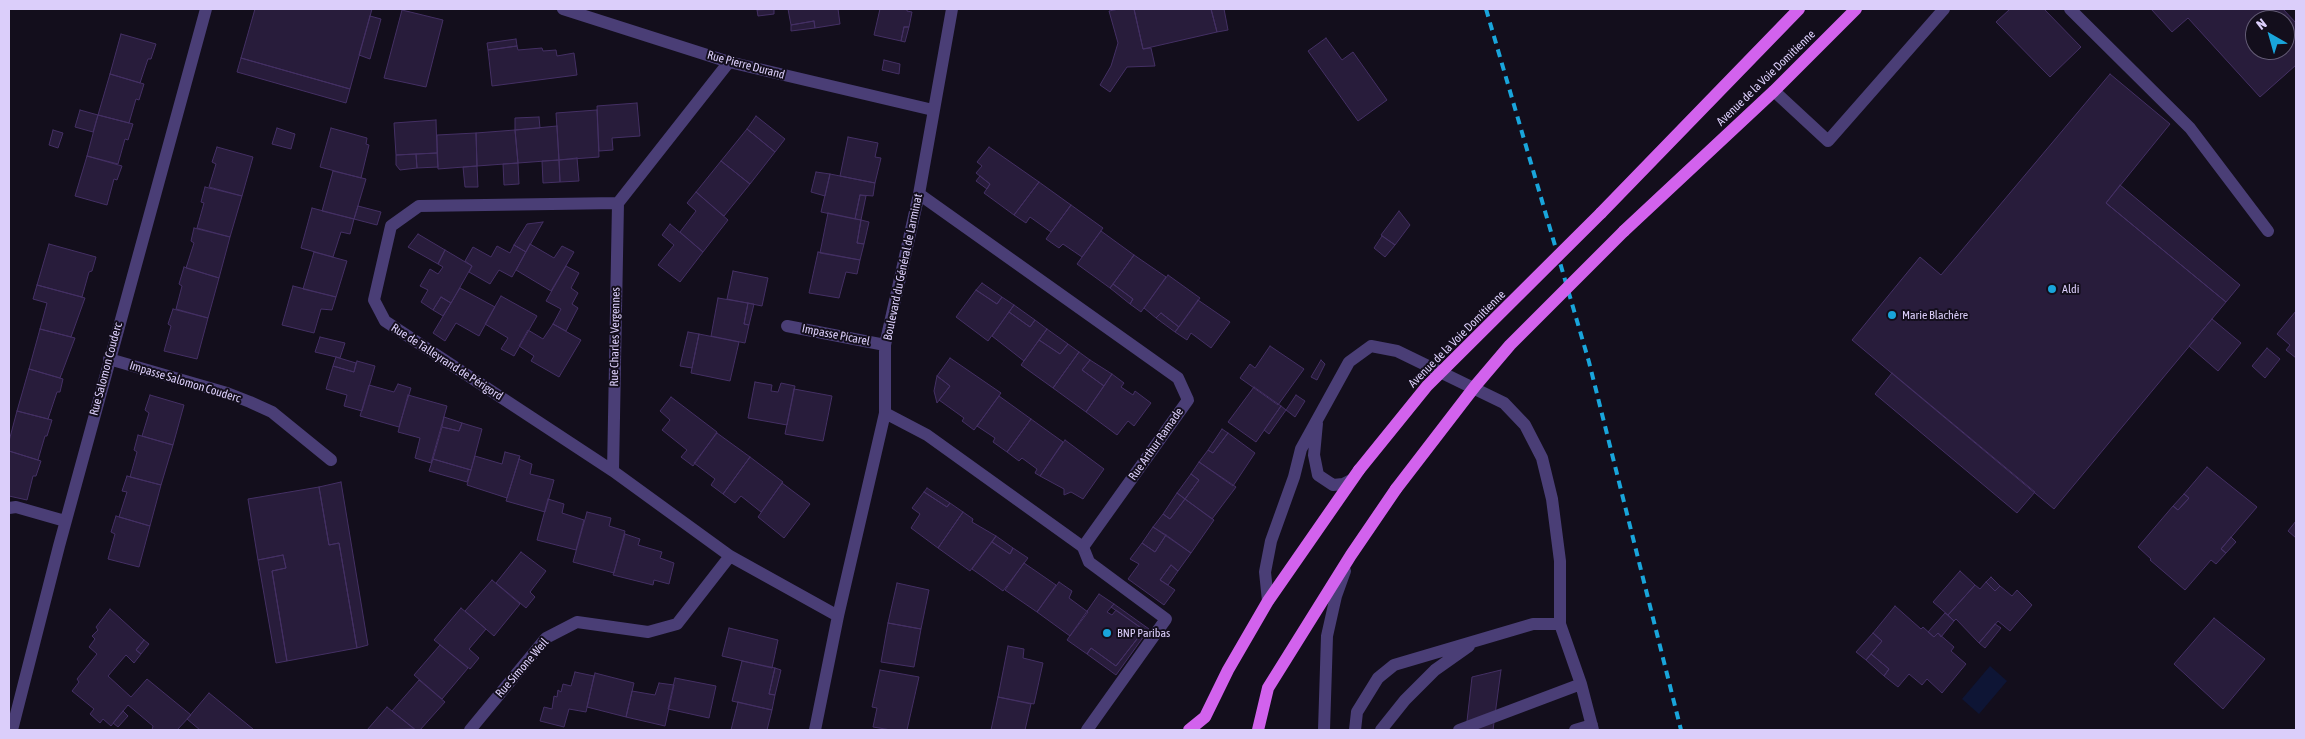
<!DOCTYPE html>
<html>
<head>
<meta charset="utf-8">
<style>
  body { margin:0 }
  #map { position:relative; width:2305px; height:739px; overflow:hidden; background:#130e1c; font-family:"Asap Condensed",sans-serif }
  canvas { display:block }
  .frame { position:absolute; inset:0; border:10px solid #dbcefa; pointer-events:none }
  .north { position:absolute; left:2245px; top:10px; width:50px; height:50px; box-sizing:border-box; background:#130e1c; border:1px solid #635b75; border-radius:50%; rotate:322deg; font-size:14px; font-weight:700; line-height:20px; text-align:center; color:#dbcefa }
  .north::after { content:''; display:block; margin:auto; width:18px; height:22px; background:#19a5db; clip-path:polygon(50% 0,100% 100%,50% 72%,0 100%) }
</style>
</head>
<body>
<div id="map">
<canvas width="2305" height="739"></canvas>
<div class="frame"></div>
<div class="north">N</div>
</div>
<script>
const c = document.querySelector('canvas').getContext('2d');
c.lineJoin = 'round';
function fillPath(path, color) {
  c.fillStyle = color;
  c.fill(path, 'evenodd');
}
function poly(rows) {
  const path = new Path2D();
  for (const r of rows) {
    path.moveTo(r[0], r[1]);
    for (let i = 2; i < r.length; i += 2) path.lineTo(r[i], r[i + 1]);
  }
  return path;
}
function trace(path, color, width, dash) {
  c.strokeStyle = color;
  c.lineWidth = width;
  c.lineCap = dash ? 'butt' : 'round';
  c.setLineDash(dash || []);
  c.stroke(path);
}
function label(font, color, halo, rows, align = 'center') {
  c.font = font + ' "Asap Condensed",sans-serif';
  c.lineWidth = 4;
  c.setLineDash([]);
  c.textBaseline = 'middle';
  c.strokeStyle = halo;
  c.fillStyle = color;
  for (const [text, x, y, turn = 0] of rows) {
    c.save();
    c.translate(x, y);
    c.rotate((+turn || 0) * Math.PI / 180);
    c.textAlign = isNaN(turn) ? turn : align;
    if (halo) c.strokeText(text, 0, 0);
    c.fillText(text, 0, 0);
    c.restore();
  }
}
fillPath(poly([
  [1990,666,2007,681,1979,714,1962,699]
]), '#0e1535');
const building = poly([
  [255,9,372,9,350,89,241,58,255,9],
  [774,9,774,14,758,16,757,10,774,9],
  [788,9,838,9,840,24,815,28,814,21,791,25,788,9],
  [880,9,907,9,907,11,912,12,909,27,904,27,901,41,874,35,880,9],
  [1119,9,1136,9,1134,9,1143,49,1151,48,1155,66,1127,67,1110,92,1100,85,1111,66,1118,43,1109,11,1119,9],
  [1134,9,1211,9,1217,32,1143,49,1134,9],
  [1211,9,1224,9,1228,30,1217,32,1211,9],
  [2010,9,2044,9,2081,47,2050,77,1996,22,2010,9],
  [2151,9,2283,9,2296,23,2296,65,2260,97,2188,18,2172,32,2151,9],
  [2255,20,2285,20,2285,50,2255,50,2255,20],
  [402,10,443,20,426,87,384,78,402,10],
  [370,16,381,19,370,59,359,55,370,16],
  [814,21,815,28,791,31,791,25,814,21],
  [904,27,909,27,905,42,901,41,904,27],
  [121,34,156,44,151,59,148,59,140,83,110,74,121,34],
  [1326,38,1342,60,1353,52,1387,100,1358,121,1308,51,1326,38],
  [516,39,517,46,488,50,487,43,516,39],
  [517,46,518,50,542,48,543,51,556,50,557,56,574,53,577,75,492,86,488,50,517,46],
  [241,58,350,89,346,103,237,72,241,58],
  [884,60,900,64,899,74,882,70,884,60],
  [110,74,144,84,139,100,136,99,129,123,98,115,110,74],
  [2110,74,2170,124,2106,203,2226,302,2054,509,1852,340,1920,257,1941,275,2110,74],
  [637,103,640,136,612,138,613,150,599,151,597,106,637,103],
  [80,110,98,115,93,132,75,127,80,110],
  [597,110,599,157,559,160,556,113,597,110],
  [98,115,133,124,128,140,125,139,118,164,87,156,98,115],
  [756,116,785,139,775,152,747,129,756,116],
  [539,117,540,128,515,130,515,118,539,117],
  [436,120,437,153,396,155,394,123,436,120],
  [557,126,559,160,518,163,515,130,557,126],
  [277,128,295,134,291,149,272,144,277,128],
  [331,128,367,138,366,144,369,145,361,178,320,167,331,128],
  [747,129,775,152,750,184,721,161,747,129],
  [53,130,63,133,58,148,49,145,53,130],
  [515,130,518,163,477,166,476,133,515,130],
  [476,133,477,166,438,169,437,135,476,133],
  [848,137,878,143,875,157,881,158,875,183,840,176,848,137],
  [217,147,253,157,242,196,209,187,216,164,212,162,217,147],
  [989,147,1039,182,1014,215,984,193,990,184,976,173,982,166,977,162,989,147],
  [437,153,438,167,417,168,416,154,437,153],
  [416,154,417,168,400,170,396,165,396,155,416,154],
  [87,156,122,166,117,180,114,179,107,205,75,196,87,156],
  [577,158,579,181,560,182,559,160,577,158],
  [559,160,560,182,543,183,542,161,559,160],
  [721,161,750,184,724,216,696,192,721,161],
  [518,163,519,184,504,185,503,164,518,163],
  [477,166,478,187,465,187,463,167,477,166],
  [333,171,366,179,354,219,322,211,333,171],
  [816,172,830,174,825,196,811,192,816,172],
  [830,174,875,183,873,196,860,195,855,219,821,212,830,174],
  [980,176,990,184,987,189,976,181,980,176],
  [1039,182,1071,205,1051,232,1030,217,1026,223,1014,215,1039,182],
  [2120,185,2240,285,2226,302,2106,203,2120,185],
  [205,187,242,196,230,237,197,228,204,203,201,202,205,187],
  [696,192,728,220,703,252,680,232,696,211,687,203,696,192],
  [860,195,866,196,861,220,855,219,860,195],
  [1071,205,1103,228,1082,257,1063,244,1059,248,1046,239,1071,205],
  [358,206,381,212,377,225,354,219,358,206],
  [312,208,354,219,350,234,341,232,333,257,301,248,312,208],
  [1399,211,1410,225,1395,245,1381,235,1399,211],
  [828,213,861,220,857,243,864,244,860,260,820,253,828,213],
  [861,220,869,222,864,244,857,243,861,220],
  [543,222,526,252,514,245,527,224,543,222],
  [670,224,703,252,680,282,658,265,674,245,662,235,670,224],
  [194,228,230,237,219,278,186,268,194,243,191,241,194,228],
  [1101,231,1134,255,1110,288,1077,264,1101,231],
  [418,234,445,250,438,264,408,247,418,234],
  [1382,236,1395,245,1385,257,1374,248,1382,236],
  [49,244,96,257,92,271,89,272,82,297,37,285,49,244],
  [530,244,554,258,562,246,574,252,551,291,516,270,530,244],
  [514,245,526,252,512,277,499,270,490,284,469,272,472,266,465,261,473,247,491,257,497,246,510,253,514,245],
  [445,250,472,266,451,303,441,297,433,310,421,302,428,290,420,286,430,269,438,274,443,267,438,264,445,250],
  [314,252,347,261,336,297,303,289,314,252],
  [818,252,860,260,857,274,846,272,839,298,809,293,818,252],
  [1134,255,1166,277,1141,312,1130,304,1133,299,1113,284,1134,255],
  [566,266,579,273,571,288,578,293,572,304,578,308,566,331,553,324,561,309,546,301,566,266],
  [184,267,219,278,208,318,176,309,182,286,179,284,184,267],
  [733,271,768,278,762,306,727,299,733,271],
  [1168,275,1200,298,1179,327,1161,313,1156,318,1144,308,1168,275],
  [982,283,1002,297,997,304,976,290,982,283],
  [1113,284,1133,299,1130,304,1110,288,1113,284],
  [37,285,85,298,71,337,40,329,47,303,33,299,37,285],
  [293,286,336,297,332,310,321,309,314,333,282,325,293,286],
  [460,288,495,307,479,336,456,323,445,341,433,333,460,288],
  [976,290,997,304,1002,297,1014,305,988,341,956,317,976,290],
  [501,296,537,316,514,356,501,349,508,338,485,324,501,296],
  [441,297,451,303,443,316,433,310,441,297],
  [718,298,748,303,744,324,749,325,745,343,711,336,718,298],
  [1198,300,1230,322,1211,348,1191,333,1187,340,1175,332,1198,300],
  [748,303,754,304,749,325,744,324,748,303],
  [1014,305,1035,320,1030,327,1009,312,1014,305],
  [173,309,208,318,197,359,164,351,171,326,168,324,173,309],
  [2296,311,2296,358,2286,350,2290,345,2277,334,2296,311],
  [1009,312,1030,327,1035,320,1047,329,1024,361,992,336,1009,312],
  [1161,313,1179,327,1175,332,1156,318,1161,313],
  [2212,319,2241,343,2218,371,2189,346,2212,319],
  [553,324,581,340,559,377,531,361,534,356,519,346,528,330,543,339,553,324],
  [40,329,75,338,60,378,29,369,40,329],
  [1047,329,1068,344,1060,354,1039,340,1047,329],
  [688,332,699,334,692,368,680,366,688,332],
  [699,334,739,342,730,381,691,373,699,334],
  [320,337,345,343,340,358,315,352,320,337],
  [1039,340,1060,354,1068,344,1079,352,1053,388,1021,365,1039,340],
  [1270,346,1304,369,1278,405,1240,378,1250,364,1255,368,1270,346],
  [2267,348,2280,359,2265,378,2252,366,2267,348],
  [1079,352,1090,360,1082,370,1104,386,1086,412,1053,388,1079,352],
  [336,357,356,363,354,372,333,366,336,357],
  [950,358,1001,393,974,430,962,421,964,418,939,400,950,386,937,376,950,358],
  [1090,360,1112,374,1104,386,1082,370,1090,360],
  [1321,360,1325,364,1317,380,1311,377,1321,360],
  [357,361,375,366,362,411,344,406,347,395,326,389,333,366,354,372,357,361],
  [29,369,63,379,60,392,57,392,48,419,17,411,29,369],
  [1892,373,2035,492,2017,513,1875,394,1892,373],
  [1112,374,1124,383,1121,387,1133,395,1135,391,1151,403,1134,426,1128,421,1117,435,1086,412,1112,374],
  [937,376,950,386,937,403,934,391,937,376],
  [755,382,772,385,771,391,778,392,781,383,795,386,787,425,748,418,755,382],
  [398,384,411,388,399,427,360,416,369,385,394,392,398,384],
  [1254,387,1281,406,1256,442,1228,422,1254,387],
  [794,389,832,396,823,441,785,434,794,389],
  [150,395,184,405,173,445,142,436,149,413,145,410,150,395],
  [408,395,447,406,431,463,415,458,420,438,398,432,408,395],
  [1296,395,1305,401,1295,417,1286,410,1296,395],
  [999,396,1031,419,1007,452,993,442,995,438,977,426,999,396],
  [671,397,717,432,693,466,681,457,687,450,662,430,670,420,660,411,671,397],
  [1281,406,1286,410,1269,434,1264,430,1281,406],
  [17,411,52,420,47,436,45,436,38,460,9,451,9,441,17,411],
  [444,417,462,423,459,431,442,427,444,417],
  [1031,419,1063,442,1040,476,1035,473,1037,469,1022,458,1019,461,1007,452,1031,419],
  [462,423,482,429,471,470,433,459,442,427,459,431,462,423],
  [1222,429,1228,433,1213,453,1208,450,1222,429],
  [717,433,750,457,723,494,711,485,715,479,694,463,717,433],
  [1228,433,1255,453,1233,486,1199,462,1208,450,1213,453,1228,433],
  [138,435,173,445,161,485,130,477,137,452,134,450,138,435],
  [1065,440,1104,469,1083,499,1071,492,1064,495,1064,489,1040,476,1065,440],
  [9,451,41,461,36,476,33,476,27,500,9,496,9,451],
  [505,452,520,456,507,498,467,485,475,456,502,464,505,452],
  [750,457,783,482,761,512,741,496,735,503,723,494,750,457],
  [433,459,471,470,467,482,429,471,433,459],
  [519,459,532,464,530,474,554,480,545,512,506,501,519,459],
  [1199,462,1236,487,1212,519,1185,499,1199,480,1191,474,1199,462],
  [2207,467,2257,507,2221,549,2226,553,2216,564,2211,560,2185,590,2150,560,2151,559,2138,547,2173,506,2178,510,2189,498,2184,494,2207,467],
  [1191,474,1199,480,1185,499,1177,493,1191,474],
  [127,476,161,485,150,526,119,517,127,492,122,491,127,476],
  [341,482,368,645,357,648,339,543,329,545,319,487,341,482],
  [782,483,810,504,784,538,758,517,782,483],
  [319,487,329,545,339,543,357,648,287,661,272,571,286,568,283,555,258,560,248,499,319,487],
  [927,488,950,503,947,507,924,492,927,488],
  [924,492,947,507,950,503,963,512,938,548,911,528,920,514,912,508,924,492],
  [1177,493,1185,499,1170,519,1163,514,1177,493],
  [2184,494,2189,498,2178,510,2173,506,2184,494],
  [548,499,564,504,562,513,584,520,576,550,537,540,548,499],
  [1185,499,1214,520,1191,553,1153,527,1163,514,1170,519,1185,499],
  [587,512,611,518,609,526,625,531,614,573,573,562,587,512],
  [963,512,973,519,972,522,996,536,970,571,938,548,963,512],
  [116,516,150,526,139,567,108,559,115,534,111,532,116,516],
  [2296,521,2296,538,2288,531,2296,521],
  [1153,527,1166,535,1155,552,1142,543,1153,527],
  [625,534,640,539,638,545,662,552,660,558,674,563,669,584,654,580,653,585,613,575,625,534],
  [1166,535,1191,553,1178,571,1171,565,1160,580,1175,590,1164,605,1128,579,1139,564,1130,559,1142,543,1155,552,1166,535],
  [996,536,1013,548,1010,554,992,542,996,536],
  [2231,537,2236,542,2226,553,2221,549,2231,537],
  [992,542,1010,554,1013,548,1028,558,1003,591,972,569,992,542],
  [521,552,546,571,530,592,535,597,526,608,496,583,521,552],
  [283,555,286,568,272,571,287,661,276,663,258,560,283,555],
  [1024,563,1056,585,1037,612,1005,590,1024,563],
  [1171,565,1178,571,1168,585,1160,580,1171,565],
  [1960,571,1975,585,1948,615,1933,602,1960,571],
  [1991,577,2000,586,1995,591,1986,582,1991,577],
  [492,580,520,604,494,636,465,611,492,580],
  [1059,582,1072,591,1069,598,1088,612,1070,636,1037,612,1059,582],
  [1986,582,1995,591,2000,586,2012,596,2017,590,2032,605,2010,631,1998,621,1979,643,1956,619,1954,621,1948,615,1975,585,1980,589,1986,582],
  [897,583,929,590,921,629,888,623,897,583],
  [1099,594,1114,604,1107,612,1112,615,1116,610,1144,630,1116,666,1091,648,1087,654,1067,640,1099,594],
  [1114,604,1149,629,1116,675,1087,654,1091,648,1116,666,1144,630,1111,607,1114,604],
  [1895,606,1921,629,1923,627,1934,637,1938,633,1954,647,1951,651,1966,664,1942,693,1927,679,1922,685,1909,674,1898,687,1884,676,1889,669,1871,654,1882,641,1873,633,1895,606],
  [461,608,486,629,469,649,479,658,470,669,434,640,461,608],
  [110,609,144,640,136,650,141,654,134,663,126,655,108,676,131,697,147,679,191,715,177,730,152,730,153,726,128,705,111,726,103,719,100,723,90,714,94,709,72,691,79,682,77,679,97,654,89,647,95,639,92,636,98,630,96,627,110,609],
  [1945,613,1954,621,1941,637,1938,633,1934,637,1928,632,1945,613],
  [2214,618,2265,659,2223,709,2174,664,2214,618],
  [888,623,921,629,914,667,881,662,888,623],
  [1995,624,2001,628,1985,648,1979,643,1995,624],
  [729,628,778,640,772,668,722,656,729,628],
  [1873,633,1882,641,1866,660,1856,652,1873,633],
  [144,640,149,644,141,654,136,650,144,640],
  [440,645,468,668,442,699,414,675,440,645],
  [1008,646,1024,649,1023,658,1043,663,1034,704,998,697,1008,646],
  [1871,654,1889,669,1884,676,1866,660,1871,654],
  [742,661,775,668,769,694,775,695,772,710,732,701,742,661],
  [775,668,781,670,775,695,769,694,775,668],
  [880,670,919,677,907,730,891,730,873,727,877,708,872,707,880,670],
  [1501,670,1493,730,1466,730,1472,677,1501,670],
  [575,672,594,676,586,712,569,709,564,727,540,721,544,707,552,709,554,696,557,697,558,690,561,692,563,684,571,686,575,672],
  [595,673,634,683,626,717,587,707,595,673],
  [675,678,716,686,709,718,668,709,675,678],
  [419,680,445,702,420,730,416,730,392,711,419,680],
  [659,683,674,685,665,726,626,717,632,691,655,695,659,683],
  [209,693,253,729,252,730,200,730,187,719,209,693],
  [998,697,1031,704,1025,730,991,730,998,697],
  [738,702,772,710,767,730,731,730,738,702],
  [387,707,392,711,414,729,367,730,387,707],
  [123,711,128,716,118,727,113,723,123,711]
]);
fillPath(building, '#281c3b');
trace(building, '#443064', 1);
trace(poly([
  [2070,9,2190,128,2268,231],
  [1774,91,1828,141,1944,9],
  [1317,423,1314,455,1318,475,1333,485,1343,484,1351,480],
  [1083,547,1089,562,1166,619,1087,730],
  [1268,601,1265,572,1271,541,1294,477,1301,449,1349,362,1371,346,1397,351,1504,403,1525,425,1542,458,1552,499,1560,561,1560,624,1581,684,1593,730],
  [1324,730,1327,636,1336,596,1345,571],
  [1355,730,1357,712,1378,678,1394,665,1533,624,1560,624],
  [1381,730,1405,700,1435,670,1469,646],
  [1459,730,1581,684],
  [1575,730,1592,725]
]), '#4a3e76', 12);
trace(poly([
  [563,9,729,62,933,110],
  [729,62,618,203,419,206,391,226,374,300,385,321,613,471,730,556,838,616],
  [787,326,885,345],
  [109,359,227,393,250,402,272,412,331,460],
  [885,413,927,435,1083,547,1188,400,1178,378,919,194],
  [613,471,618,203],
  [9,508,16,507,65,521],
  [12,730,59,546,206,9],
  [470,730,546,638,577,622,648,632,677,624,730,556],
  [815,730,838,616,885,413,885,345,919,194,952,9]
]), '#4a3e76', 12);
trace(poly([
  [1601,213,1799,9],
  [1624,231,1774,91,1856,9],
  [1189,730,1205,717,1228,670,1268,601,1359,470],
  [1258,730,1268,688,1351,555,1396,489]
]), '#d262ed', 12);
trace(poly([
  [1486,9,1589,362,1681,730]
]), '#19a5db', 4, [8, 6]);
trace(poly([
  [1359,470,1427,386,1601,213],
  [1396,489,1476,385,1510,345,1624,231]
]), '#d262ed', 12);
for (const [x, y, r, color] of [
  [2052,289,5,"#19a5db"],
  [1892,315,5,"#19a5db"],
  [1107,633,5,"#19a5db"]
]) {
  const dot = new Path2D();
  dot.arc(x, y, r, 0, 2 * Math.PI);
  c.fillStyle = color;
  c.fill(dot);
  trace(dot, '#130e1c', 2);
}
label('12px', '#dbcefa', '#130e1c', [
  ["Rue Pierre Durand",746,65,15],
  ["Avenue de la Voie Domitienne",1766,78,-44],
  ["Boulevard du Général de Larminat",903,267,-78],
  ["Impasse Picarel",836,335,11],
  ["Rue Charles Vergennes",615,337,-89],
  ["Avenue de la Voie Domitienne",1457,339,-45],
  ["Rue de Talleyrand de Périgord",447,362,33],
  ["Rue Salomon Couderc",106,369,-75],
  ["Impasse Salomon Couderc",185,382,17],
  ["Rue Arthur Ramade",1156,444,-55],
  ["Rue Simone Weil",522,668,-49]
]);
label('12px', '#dbcefa', '#130e1c', [
  ["Aldi",2062,289],
  ["Marie Blachère",1902,315],
  ["BNP Paribas",1117,633]
], 'left');
</script>
</body>
</html>
